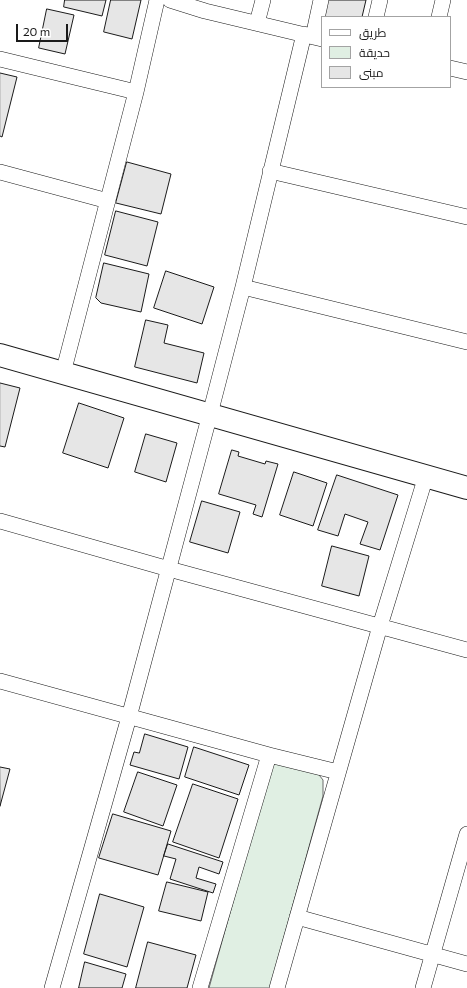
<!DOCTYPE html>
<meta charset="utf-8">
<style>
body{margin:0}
#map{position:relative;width:467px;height:988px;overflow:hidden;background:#fff;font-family:Commissioner,Cairo,sans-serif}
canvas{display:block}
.legend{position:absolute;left:321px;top:16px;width:130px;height:72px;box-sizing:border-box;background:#fff;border:1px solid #a3a3a3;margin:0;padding:5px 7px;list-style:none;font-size:12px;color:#1a1a1a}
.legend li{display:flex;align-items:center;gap:8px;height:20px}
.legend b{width:20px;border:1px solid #a3a3a3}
.scale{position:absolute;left:16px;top:24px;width:52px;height:18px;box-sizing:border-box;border:2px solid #1a1a1a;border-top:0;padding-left:5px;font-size:12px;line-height:14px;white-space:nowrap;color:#1a1a1a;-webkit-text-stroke:3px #fff;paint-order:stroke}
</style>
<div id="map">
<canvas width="467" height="988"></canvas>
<ul class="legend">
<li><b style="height:5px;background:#fff"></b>طريق</li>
<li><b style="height:11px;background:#e0efe3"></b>حديقة</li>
<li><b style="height:11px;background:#e6e6e6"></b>مبنى</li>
</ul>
<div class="scale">20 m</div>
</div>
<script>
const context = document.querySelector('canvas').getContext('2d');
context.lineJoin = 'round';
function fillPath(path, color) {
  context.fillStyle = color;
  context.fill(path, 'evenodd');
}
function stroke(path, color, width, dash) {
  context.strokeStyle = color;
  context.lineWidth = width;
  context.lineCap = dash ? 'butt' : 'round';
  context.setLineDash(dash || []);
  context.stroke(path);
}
const green = new Path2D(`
 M 278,761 L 316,771 L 323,780 L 323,796 L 270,988 L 209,988 L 271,766 Z`);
fillPath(green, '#e0efe3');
stroke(green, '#6a6a6a', 1);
const building = new Path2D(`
 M 65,0 L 106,0 L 102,16 L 64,7 Z
 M 111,0 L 141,0 L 132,39 L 104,32 Z
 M 325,0 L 366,0 L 362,17 L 322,17 Z
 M 47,9 L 74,15 L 65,54 L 39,48 Z
 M 0,73 L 17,77 L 2,137 L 0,136 Z
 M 127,162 L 171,174 L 161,214 L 116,203 Z
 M 116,211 L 158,222 L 147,266 L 105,255 Z
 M 104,263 L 149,274 L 141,312 L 101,303 L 96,298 Z
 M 166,271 L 214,287 L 202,324 L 154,308 Z
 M 146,320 L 168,325 L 164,343 L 204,353 L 197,383 L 135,367 Z
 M 0,383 L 20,388 L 5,447 L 0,446 Z
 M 79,403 L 124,418 L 108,468 L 63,453 Z
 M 146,434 L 177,443 L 166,482 L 135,472 Z
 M 232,450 L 239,452 L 238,456 L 265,464 L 266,461 L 278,464 L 262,517 L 253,514 L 256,505 L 219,494 Z
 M 294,472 L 327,483 L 313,526 L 280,515 Z
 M 337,475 L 398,495 L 380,550 L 360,544 L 368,522 L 345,514 L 338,536 L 318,530 Z
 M 202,501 L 240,512 L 228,553 L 190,542 Z
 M 332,546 L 369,556 L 359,596 L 322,586 Z
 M 145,734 L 188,747 L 179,779 L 130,765 L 134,752 L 139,753 Z
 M 194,747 L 249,765 L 239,795 L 185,777 Z
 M 0,767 L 10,769 L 0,806 Z
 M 138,772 L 177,785 L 163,826 L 124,812 Z
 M 193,784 L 238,799 L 219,858 L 173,842 Z
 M 113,814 L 171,831 L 158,875 L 99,858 Z
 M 168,844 L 223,862 L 219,874 L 199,867 L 196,878 L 216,884 L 213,893 L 170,879 L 176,859 L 164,856 Z
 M 167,882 L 208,892 L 201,921 L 159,911 Z
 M 100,894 L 144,907 L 127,967 L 84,954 Z
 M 148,942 L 196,955 L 187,988 L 136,988 Z
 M 85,962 L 126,974 L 122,988 L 79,988 Z`);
fillPath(building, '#e6e6e6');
stroke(building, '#1a1a1a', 1);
const street = new Path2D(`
 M 170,0 L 205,11 L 322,39
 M 376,17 L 380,0
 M 439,17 L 443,0
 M 257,23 L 263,0
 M 313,37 L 321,0
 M 0,59 L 136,92
 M 450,68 L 467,72
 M 270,171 L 467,217
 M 0,172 L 108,201
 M 243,287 L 467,342
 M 63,373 L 136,92 L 157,0
 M 0,521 L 169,569 L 467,650
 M 0,681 L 269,755 L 338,772
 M 297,917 L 467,964
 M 52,988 L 129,717 L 210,414 L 243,287 L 304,34
 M 200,988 L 269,755
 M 277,988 L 380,626 L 426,476
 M 423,988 L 467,834`);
const secondary = new Path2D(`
 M 0,355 L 467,488`);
stroke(street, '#1a1a1a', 16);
stroke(secondary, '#1a1a1a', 24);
stroke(street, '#fff', 15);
stroke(secondary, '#fff', 22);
</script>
